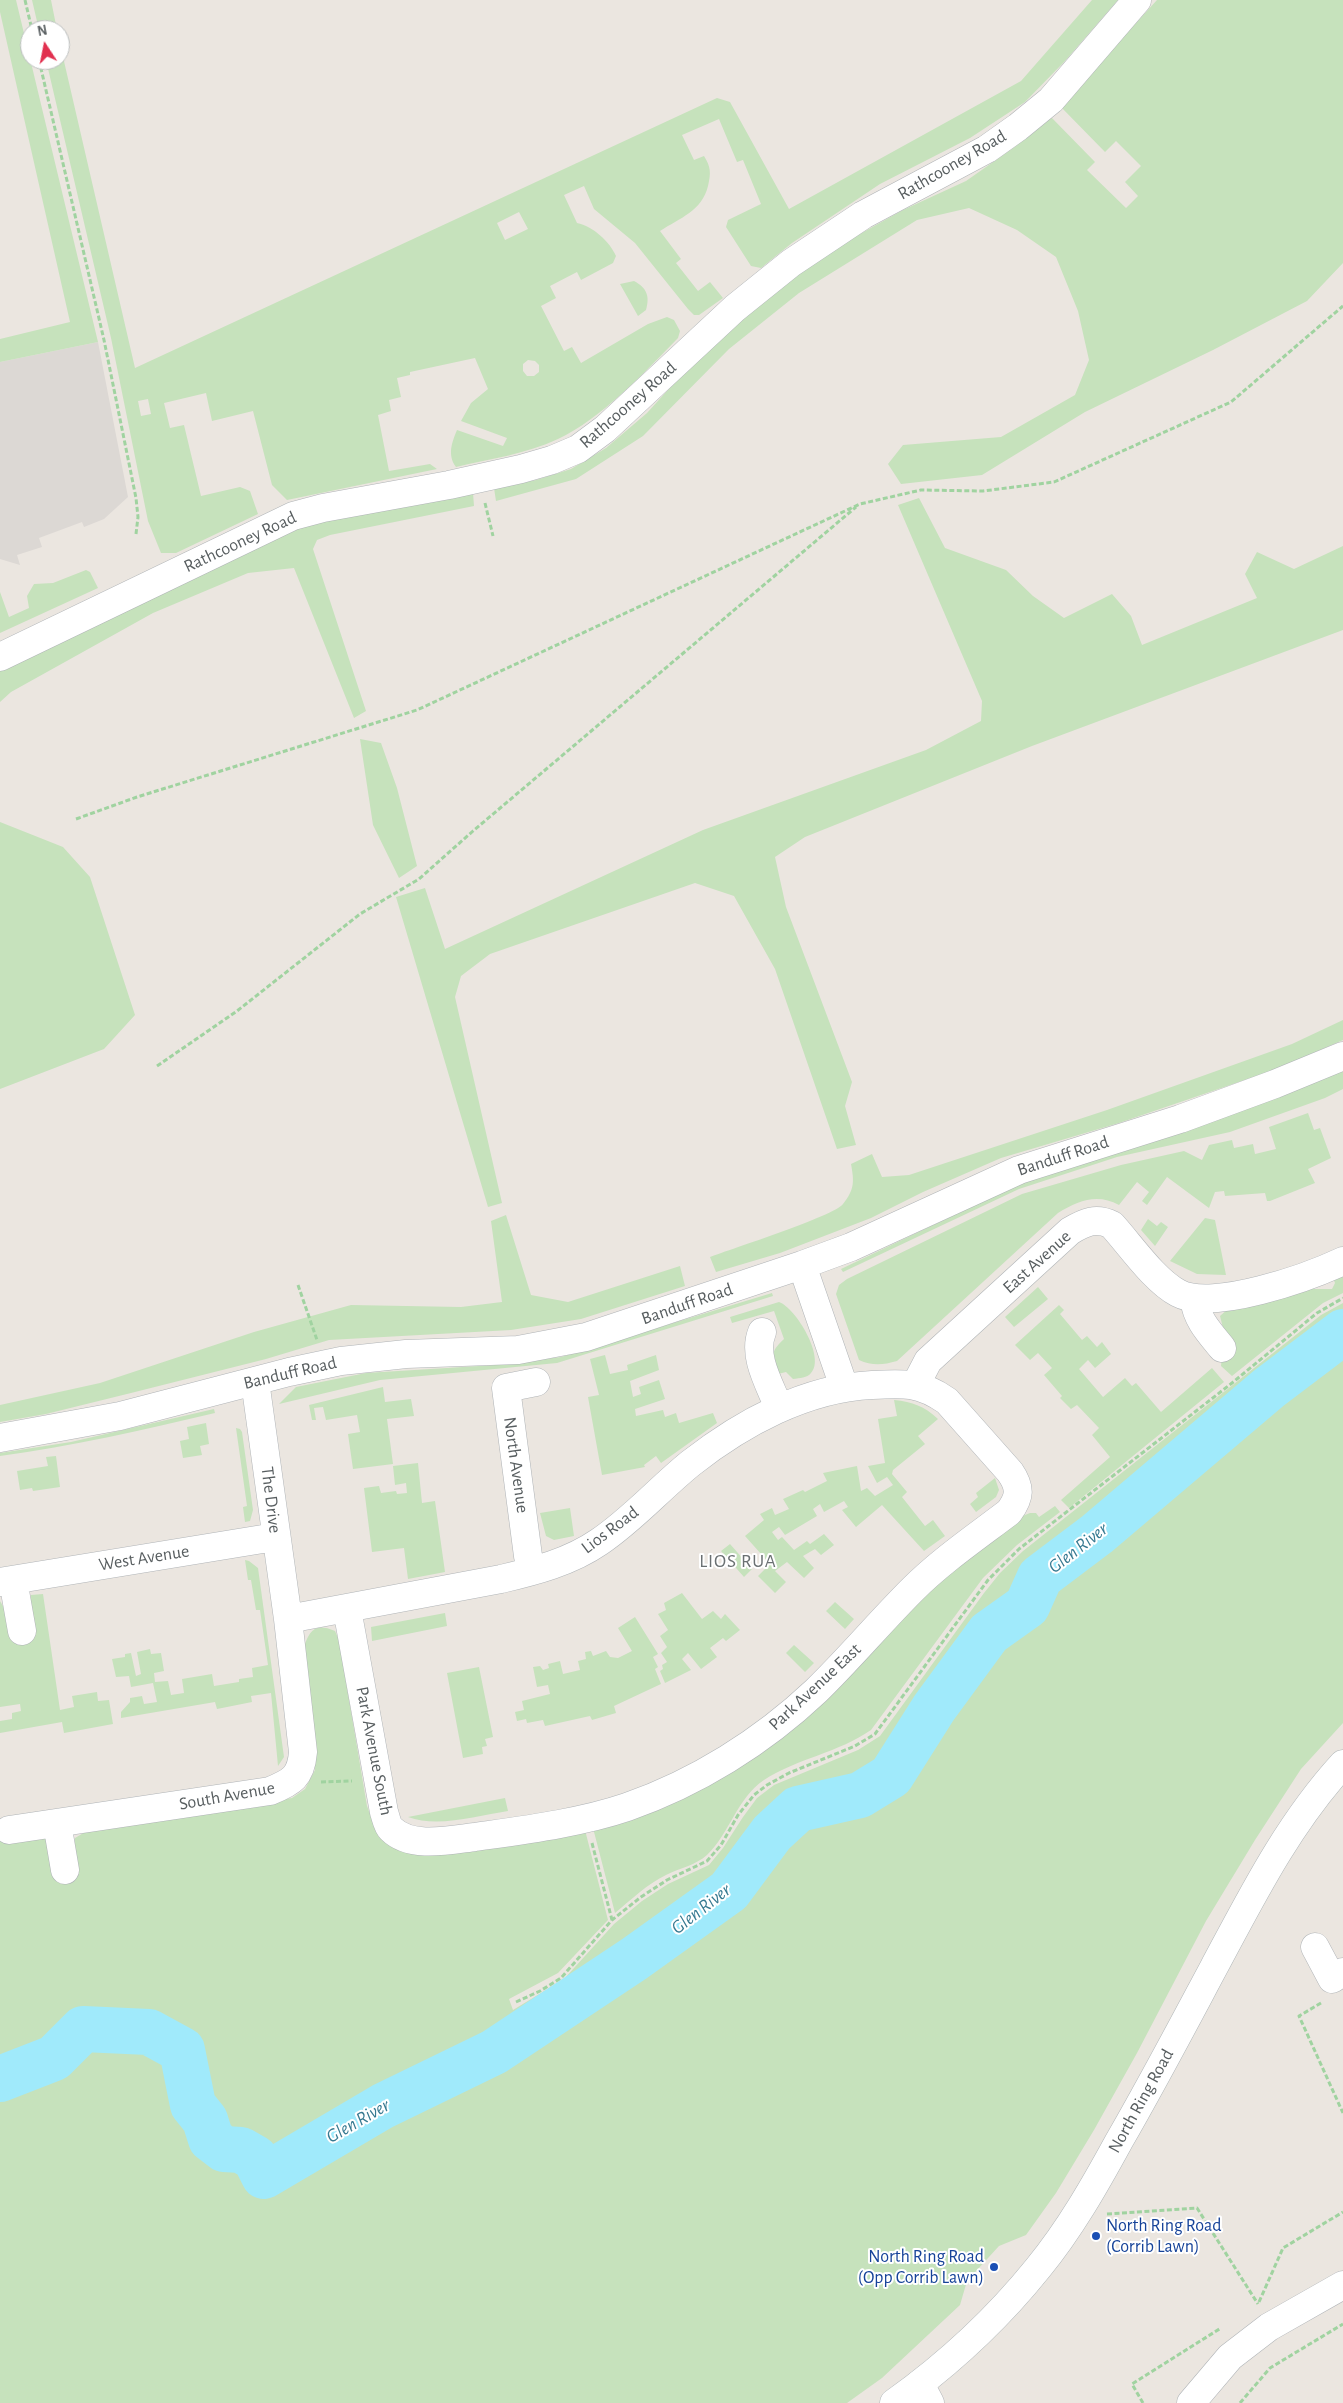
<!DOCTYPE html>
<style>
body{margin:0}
#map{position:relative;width:1343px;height:2403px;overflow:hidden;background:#ebe6e0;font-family:"Alegreya Sans",sans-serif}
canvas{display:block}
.north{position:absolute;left:20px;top:20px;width:50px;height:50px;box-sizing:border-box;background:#fff;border:1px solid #bcbfbf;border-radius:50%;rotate:349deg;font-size:14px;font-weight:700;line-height:20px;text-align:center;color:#585e60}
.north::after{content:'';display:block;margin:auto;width:18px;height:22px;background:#e1304f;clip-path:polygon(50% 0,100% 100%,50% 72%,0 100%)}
</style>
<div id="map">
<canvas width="1343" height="2403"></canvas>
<div class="north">N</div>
</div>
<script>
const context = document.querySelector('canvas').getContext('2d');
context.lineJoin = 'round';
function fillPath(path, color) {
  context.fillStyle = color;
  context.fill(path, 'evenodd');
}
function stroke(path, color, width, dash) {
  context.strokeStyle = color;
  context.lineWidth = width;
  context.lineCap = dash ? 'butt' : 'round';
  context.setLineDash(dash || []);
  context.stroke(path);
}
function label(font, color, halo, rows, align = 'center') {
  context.font = font + ' "Alegreya Sans",sans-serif';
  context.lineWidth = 4;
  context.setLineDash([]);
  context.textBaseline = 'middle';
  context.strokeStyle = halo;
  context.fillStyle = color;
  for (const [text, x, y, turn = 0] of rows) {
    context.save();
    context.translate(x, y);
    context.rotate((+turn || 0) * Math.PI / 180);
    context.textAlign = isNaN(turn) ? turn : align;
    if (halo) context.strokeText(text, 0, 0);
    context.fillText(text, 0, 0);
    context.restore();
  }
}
fillPath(new Path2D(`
 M 98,342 L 128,497 L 104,519 L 84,527 L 82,522 L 39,538 L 42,547 L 17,555 L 20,565 L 0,559 L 0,362 Z`), '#dcd8d4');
fillPath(new Path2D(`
 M 0,0 L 16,0 L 98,342 L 0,362 L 0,339 L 70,322 L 0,12 Z
 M 32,0 L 51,0 L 57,30 L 39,30 Z
 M 1092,0 L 1118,0 L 1065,61 L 1025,102 L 970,138 L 880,184 L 792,243 L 761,268 L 751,266 L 726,227 L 728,220 L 761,204 L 743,160 L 737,162 L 719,119 L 682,135 L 694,160 L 704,156 C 711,167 711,173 708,186 C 702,211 680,218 660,231 L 681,259 L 676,263 L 698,291 L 710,282 L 723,298 L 699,315 L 694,315 L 688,309 L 635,243 L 594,209 L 584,186 L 564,195 L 577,223 C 593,226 610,242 616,256 L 613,263 L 581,280 L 577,272 L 550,286 L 556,298 L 541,306 L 564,351 L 572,347 L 581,363 L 648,324 L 667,317 L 674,320 L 680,331 L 678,338 C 645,372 601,419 558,439 C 526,454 490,459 456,467 C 447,455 452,442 457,430 L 503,446 L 507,438 L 461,421 L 471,403 L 488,389 L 475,358 L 410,372 L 410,375 L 397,378 L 401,397 L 389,400 L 391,411 L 378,415 L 389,471 L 430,464 L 437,469 L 287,500 L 272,485 L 253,411 L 212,421 L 206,393 L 164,403 L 170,428 L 184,425 L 201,496 L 240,487 L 250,491 L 258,514 L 176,553 L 161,553 L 148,521 L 111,338 L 46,60 L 60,60 L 60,44 L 135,368 L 717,98 L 730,102 L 789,209 L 1021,81 ZM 519,212 L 528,229 L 505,240 L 497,223 ZM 528,360 L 535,361 L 539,365 L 539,372 L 534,376 L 527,376 L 523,371 L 523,364 ZM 148,399 L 151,414 L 141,416 L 138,401 Z
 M 1157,0 L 1343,0 L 1343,263 L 1307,301 L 1213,350 L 1085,412 L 982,475 L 901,484 L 888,464 L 903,445 L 1001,437 L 1075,395 L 1089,360 L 1078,311 L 1056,257 L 1017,230 L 969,208 L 917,220 L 799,293 L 729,349 L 643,436 L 576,479 L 496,501 L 494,488 L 536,480 L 571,469 L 606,448 L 647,413 L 716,337 L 815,259 L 903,210 L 966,181 L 1016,146 L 1050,116 L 1095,162 L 1087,170 L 1126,208 L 1138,196 L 1125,182 L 1141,166 L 1116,141 L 1105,152 L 1060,106 Z
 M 634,281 C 647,288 650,296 646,310 L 638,316 L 620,284 Z
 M 473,493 L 474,506 L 330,535 L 317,540 L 313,549 L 366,711 L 354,718 L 294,568 L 248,573 L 153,613 L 11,692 L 0,702 L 0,668 L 258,544 L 309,524 Z
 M 919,498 L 945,548 L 1006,570 L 1033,596 L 1064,618 L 1112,594 L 1131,616 L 1142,645 L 1257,598 L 1245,574 L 1257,552 L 1294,569 L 1343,546 L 1343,630 L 1032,746 L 805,837 L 775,857 L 786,907 L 852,1082 L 845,1106 L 856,1145 L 837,1149 L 775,969 L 734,896 L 695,883 L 490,954 L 461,976 L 455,997 L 502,1203 L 488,1207 L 396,897 L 425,888 L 445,949 L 703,830 L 926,750 L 981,721 L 982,701 L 898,505 Z
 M 86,570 L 90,572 L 98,588 L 0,633 L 0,592 L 9,617 L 29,608 L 27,596 L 34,584 L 53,583 Z
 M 360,739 L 381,743 L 397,788 L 417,866 L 399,878 L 373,825 Z
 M 0,822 L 63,847 L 90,877 L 135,1015 L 104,1049 L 0,1089 Z
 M 1343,1020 L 1343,1040 L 1277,1069 L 1119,1123 L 1001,1158 L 923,1192 L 871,1218 L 780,1253 L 716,1272 L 710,1257 C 731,1249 834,1216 843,1204 C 855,1189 854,1181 851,1164 L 872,1154 L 882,1177 L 909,1175 L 1107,1110 L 1292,1044 Z
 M 1343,1069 L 1343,1089 L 1325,1098 L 1230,1132 L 1117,1157 L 1019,1189 L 843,1272 L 841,1269 L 1017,1185 Z
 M 1308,1113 L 1314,1130 L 1320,1128 L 1331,1158 L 1308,1169 L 1315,1183 L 1270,1201 L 1267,1201 L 1265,1193 L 1225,1196 L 1224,1191 L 1215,1192 L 1209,1208 L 1167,1177 L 1147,1205 L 1142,1201 L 1149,1192 L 1137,1182 L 1119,1205 C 1097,1193 1078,1201 1058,1213 L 897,1361 C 883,1365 872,1366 859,1360 L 836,1294 L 839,1285 L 847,1279 L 1022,1194 L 1121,1165 L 1184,1151 L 1202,1160 L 1209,1145 L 1232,1140 L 1234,1148 L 1253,1144 L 1255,1154 L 1276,1149 L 1269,1127 Z
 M 506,1215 L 531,1295 L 568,1302 L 680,1266 L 685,1286 L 581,1319 L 511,1330 L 329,1340 L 266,1359 L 131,1393 L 46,1414 L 0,1422 L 0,1405 L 100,1383 L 254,1332 L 351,1305 L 461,1307 L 502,1302 L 491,1221 Z
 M 1205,1218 L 1215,1220 L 1226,1275 L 1197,1274 L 1170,1261 Z
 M 1148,1219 L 1157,1226 L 1161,1222 L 1168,1227 L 1155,1246 L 1141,1230 Z
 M 1343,1274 L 1343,1293 L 1323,1303 L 1232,1376 L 1221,1366 L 1224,1332 L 1220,1316 L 1229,1308 L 1302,1289 L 1332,1289 L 1335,1283 L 1333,1278 Z
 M 1038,1287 L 1048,1299 L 1014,1327 L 1005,1317 Z
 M 772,1293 L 773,1296 L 557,1363 L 380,1380 L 279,1404 L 296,1387 L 366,1373 L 495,1365 L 561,1357 Z
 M 779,1302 C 796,1308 826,1358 811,1373 C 807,1378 800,1378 793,1379 L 786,1372 L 778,1374 C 772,1356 769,1353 784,1339 L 774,1311 L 732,1323 L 730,1317 Z
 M 1343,1303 L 1343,1723 L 1301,1769 L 1255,1840 L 1206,1921 L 1137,2053 L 1094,2130 L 1056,2193 L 1026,2235 L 999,2246 L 967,2281 L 960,2305 L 882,2378 L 847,2403 L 0,2403 L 0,1827 L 3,1843 L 39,1837 L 73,1849 L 75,1838 L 85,1832 L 292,1798 L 305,1789 L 315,1770 L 303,1650 C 309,1631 314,1622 335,1631 L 339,1640 L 367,1806 L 379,1837 L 405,1850 L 585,1830 L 608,1920 L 558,1973 L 509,1999 L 513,2010 L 564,1979 L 614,1924 L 642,1901 L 668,1884 L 709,1865 L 723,1848 L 743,1817 L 757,1798 L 774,1785 L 858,1750 L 880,1736 L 984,1593 L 1000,1573 L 1023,1551 L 1321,1315 Z
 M 1059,1305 L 1064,1310 L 1060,1314 L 1082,1340 L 1087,1336 L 1097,1347 L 1102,1342 L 1111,1354 L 1095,1368 L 1088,1360 L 1079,1369 L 1103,1397 L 1125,1378 L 1132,1386 L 1136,1383 L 1161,1412 L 1212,1368 L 1224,1382 L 1069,1508 L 1061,1500 L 1110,1457 L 1092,1435 L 1099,1428 L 1077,1405 L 1071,1409 L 1060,1398 L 1062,1396 L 1044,1375 L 1052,1368 L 1038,1353 L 1030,1360 L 1015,1345 Z
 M 605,1355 L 610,1374 L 628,1370 L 627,1365 L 656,1355 L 659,1370 L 630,1381 L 633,1397 L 641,1394 L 639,1387 L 659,1380 L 665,1399 L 635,1409 L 636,1416 L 663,1410 L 665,1417 L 676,1413 L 679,1423 L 713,1413 L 717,1423 L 661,1463 L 656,1456 L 644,1465 L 645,1467 L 602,1475 L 588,1397 L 599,1395 L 590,1359 Z
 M 383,1387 L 385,1402 L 411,1399 L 414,1416 L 387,1419 L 393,1464 L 353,1469 L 348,1434 L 360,1432 L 357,1415 L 326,1420 L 323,1407 L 314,1408 L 316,1420 L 312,1420 L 309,1405 Z
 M 894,1400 C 913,1402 924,1406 938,1419 L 918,1436 L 925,1444 L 893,1470 L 892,1474 L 907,1492 L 902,1497 L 925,1526 L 933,1520 L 945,1536 L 924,1551 L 882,1505 L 856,1527 L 842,1510 L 848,1507 L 844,1501 L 824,1512 L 820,1504 L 813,1509 L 817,1516 L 785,1535 L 779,1527 L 772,1532 L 778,1540 L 782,1537 L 794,1550 L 807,1541 L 810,1544 L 824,1534 L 834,1545 L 821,1555 L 815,1549 L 803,1556 L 814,1568 L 804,1578 L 787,1562 L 775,1571 L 786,1582 L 775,1593 L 758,1576 L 770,1564 L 745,1536 L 764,1520 L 760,1514 L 772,1508 L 775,1515 L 789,1509 L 783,1499 L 803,1490 L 805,1492 L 827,1481 L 823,1473 L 857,1466 L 861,1491 L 867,1488 L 875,1496 L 893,1485 L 887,1477 L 877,1483 L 868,1466 L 885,1463 L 878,1419 L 897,1416 Z
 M 214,1409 L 215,1413 C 143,1430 73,1446 0,1456 L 0,1453 L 71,1442 Z
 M 206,1423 L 209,1444 L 200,1446 L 202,1455 L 183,1458 L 180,1441 L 189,1439 L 187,1427 Z
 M 236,1428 L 240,1429 L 242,1432 L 253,1510 L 250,1521 L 245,1522 L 243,1507 L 247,1506 Z
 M 56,1456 L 60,1487 L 33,1491 L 32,1488 L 20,1490 L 17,1471 L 48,1466 L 46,1457 Z
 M 418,1463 L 422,1503 L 435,1501 L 445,1572 L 408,1579 L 404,1548 L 372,1552 L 364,1488 L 379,1486 L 381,1493 L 396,1491 L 397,1494 L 407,1493 L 406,1483 L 395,1485 L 393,1466 Z
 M 995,1478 L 999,1490 L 996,1497 L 976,1512 L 970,1504 L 978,1497 L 976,1493 Z
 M 1055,1506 L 1060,1512 L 1017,1545 L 983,1578 L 871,1730 C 838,1753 798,1758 764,1780 C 737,1798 730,1833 707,1855 C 696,1865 680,1868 666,1875 C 647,1884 631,1900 615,1913 L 593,1828 L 689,1793 L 923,1594 L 1020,1517 L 1030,1513 L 1036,1513 L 1039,1517 Z
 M 570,1508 L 574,1536 L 554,1540 L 546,1536 L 540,1513 Z
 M 730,1544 L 752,1569 L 744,1577 L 721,1551 Z
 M 245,1560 L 249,1561 L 258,1568 L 284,1757 L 278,1766 L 271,1693 L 251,1696 L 252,1702 L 217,1709 L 215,1702 L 121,1718 L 121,1712 L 130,1702 L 130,1698 L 142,1696 L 144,1704 L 157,1702 L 153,1683 L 131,1687 L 129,1676 L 116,1677 L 112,1659 L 125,1657 L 125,1654 L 131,1653 L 136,1676 L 141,1674 L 137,1652 L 150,1649 L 151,1654 L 161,1653 L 164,1671 L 154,1673 L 155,1682 L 168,1681 L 171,1695 L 184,1693 L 182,1679 L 212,1674 L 214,1686 L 239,1682 L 239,1679 L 253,1677 L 252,1668 L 268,1665 L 260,1610 L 256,1610 L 251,1580 L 248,1580 Z
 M 682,1593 L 702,1619 L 713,1611 L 721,1619 L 725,1614 L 740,1630 L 726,1641 L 723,1638 L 710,1648 L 717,1657 L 701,1669 L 688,1653 L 682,1659 L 691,1670 L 665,1683 L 660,1671 L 663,1669 L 662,1665 L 667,1662 L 661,1653 L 667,1647 L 660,1636 L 668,1630 L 658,1614 L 666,1610 L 664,1603 Z
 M 43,1594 L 60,1710 L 74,1707 L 72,1696 L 97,1692 L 98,1701 L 109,1700 L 113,1724 L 64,1733 L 62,1722 L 0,1733 L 0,1721 L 12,1719 L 12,1713 L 21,1711 L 20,1704 L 0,1707 L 0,1601 L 7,1613 L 29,1604 L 31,1595 Z
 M 835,1602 L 854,1619 L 845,1629 L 826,1611 Z
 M 445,1613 L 447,1626 L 372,1641 L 371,1627 Z
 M 635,1617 L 658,1654 L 653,1657 L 658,1667 L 655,1669 L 661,1684 L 614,1706 L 616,1713 L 592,1720 L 590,1716 L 545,1726 L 543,1720 L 527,1723 L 526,1719 L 517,1721 L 515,1712 L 524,1710 L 522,1701 L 550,1694 L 548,1685 L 537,1687 L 533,1667 L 540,1666 L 543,1670 L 549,1668 L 548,1664 L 560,1661 L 563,1674 L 580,1670 L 578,1661 L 586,1659 L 585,1652 L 591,1651 L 593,1656 L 606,1651 L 610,1657 L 618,1658 L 632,1651 L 618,1628 Z
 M 794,1645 L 814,1663 L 805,1672 L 786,1653 Z
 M 479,1667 L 493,1737 L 485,1739 L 487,1746 L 482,1747 L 483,1754 L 463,1758 L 447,1673 Z
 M 505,1798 L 508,1811 C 477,1816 437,1828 408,1817 Z`), '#c6e2bc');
stroke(new Path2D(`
 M 0,2079 L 54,2058 L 83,2029 L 149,2032 L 182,2050 L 193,2105 L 205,2120 L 211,2139 L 224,2149 L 241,2150 L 255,2158 L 264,2176 L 383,2106 L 494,2052 L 634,1959 L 729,1891 L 772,1833 L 798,1809 L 860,1795 L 891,1776 L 934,1708 L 989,1633 L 1027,1606 L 1040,1577 L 1097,1534 L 1269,1388 L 1343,1332`), '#a0eafb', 46);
const minor = new Path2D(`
 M 0,657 L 293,516 L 323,508 L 449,485 L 521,469 L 552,460 L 578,449 L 605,429 L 735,308 L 791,263 L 863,215 L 987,149 L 1018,127 L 1051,100 L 1137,0
 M 802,1265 L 844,1387
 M 1194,1299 C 1197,1320 1209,1332 1222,1348
 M 762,1332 C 752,1356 770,1385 779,1408
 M 916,1384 L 928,1361 L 1070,1231 C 1085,1222 1096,1217 1112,1225 C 1131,1246 1154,1280 1178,1293 C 1212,1312 1309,1277 1343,1261
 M 0,1438 L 120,1416 L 289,1372 L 341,1361 L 406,1354 L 518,1350 L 586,1337 L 802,1265 L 851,1247 L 1019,1170 L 1180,1119 L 1275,1084 L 1343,1056
 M 532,1571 L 528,1556 L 506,1388 L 536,1382
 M 13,1580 L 22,1631
 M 0,1582 L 275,1537
 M 288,1619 L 501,1579 C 535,1571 570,1562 599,1542 C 632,1520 660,1488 691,1463 C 742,1423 806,1388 872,1385 C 904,1383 920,1382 947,1401 L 1010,1472 C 1021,1488 1020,1497 1009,1512 C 976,1537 941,1561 912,1590 C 879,1623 849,1659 816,1691 C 762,1742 696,1783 627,1807 C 580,1823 524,1830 475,1837 C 450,1840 411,1849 391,1829 C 387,1825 386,1818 384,1812 L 347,1609
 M 57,1823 L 65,1870
 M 9,1830 L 270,1791 C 292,1782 301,1777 303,1752 L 288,1619 L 255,1381
 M 1315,1947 L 1332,1979 L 1343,1972
 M 920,2384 L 930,2403
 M 1191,2403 L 1230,2357 L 1269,2327 L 1343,2285`);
const secondary = new Path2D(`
 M 894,2403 C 947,2365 997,2319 1038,2268 C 1070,2229 1095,2185 1119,2141 C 1152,2084 1183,2025 1214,1967 C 1252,1896 1288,1824 1343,1764`);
stroke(minor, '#b0b4b7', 29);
stroke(secondary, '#afb5b7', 29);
stroke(new Path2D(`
 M 25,0 L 32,30
 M 39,60 L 104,340 L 136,498 L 138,517 L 136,534
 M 485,503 L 493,536
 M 76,819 L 137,797 L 417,710 L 860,504 L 921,490 L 983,491 L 1054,482 L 1231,402 L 1343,306
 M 157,1066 L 237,1011 L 360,914 L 419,879 L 473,831 L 856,507
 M 298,1285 L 317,1340
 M 321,1782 L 352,1781
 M 592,1843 L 612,1920
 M 516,2002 L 540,1991 L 561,1978 L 612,1920 L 641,1897 L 667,1880 L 707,1861 L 721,1845 L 738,1815 L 754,1795 L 767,1785 L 789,1773 L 855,1746 L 875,1734 L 988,1580 L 1019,1549 L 1232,1383 L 1317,1313 L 1343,1298
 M 1321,2003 L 1299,2016 L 1343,2113
 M 1107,2214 L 1197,2208 L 1258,2304
 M 1259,2302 L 1283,2248 L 1343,2212
 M 1143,2403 L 1132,2384 L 1221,2328
 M 1240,2403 L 1270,2368 L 1343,2324`), '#a0d3a0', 3, [5, 2.5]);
stroke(minor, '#fff', 28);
stroke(secondary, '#fff', 28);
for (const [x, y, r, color] of [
 [1096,2236,5,"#1a4fb4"],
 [994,2267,5,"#1a4fb4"]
]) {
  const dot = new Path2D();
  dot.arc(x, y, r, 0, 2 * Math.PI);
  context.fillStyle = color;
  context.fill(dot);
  stroke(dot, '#fff', 2);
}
label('18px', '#585e60', '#fff', [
 ["Rathcooney Road",952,165,-30],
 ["Rathcooney Road",628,405,-41],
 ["Rathcooney Road",240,542,-25],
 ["Banduff Road",1063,1156,-18],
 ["East Avenue",1037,1262,-42],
 ["Banduff Road",687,1304,-19],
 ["Banduff Road",290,1373,-13],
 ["North Avenue",516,1465,82],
 ["The Drive",271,1500,83],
 ["Lios Road",610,1530,-37],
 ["West Avenue",144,1558,-9],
 ["Park Avenue East",815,1687,-43],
 ["Park Avenue South",374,1751,79],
 ["South Avenue",227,1796,-10],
 ["North Ring Road",1141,2101,-61]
]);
label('18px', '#164399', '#fff', [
 ["North Ring Road",1106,2226],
 ["(Corrib Lawn)",1106,2247],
 ["North Ring Road",984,2257,"right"],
 ["(Opp Corrib Lawn)",984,2278,"right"]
], 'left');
label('italic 19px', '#377a91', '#fff', [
 ["Glen River",1078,1548,-38],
 ["Glen River",701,1909,-38],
 ["Glen River",358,2121,-30]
]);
context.letterSpacing = '1px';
label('19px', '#6a7072', '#fff', [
 ["LIOS RUA",738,1561]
]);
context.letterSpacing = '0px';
</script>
